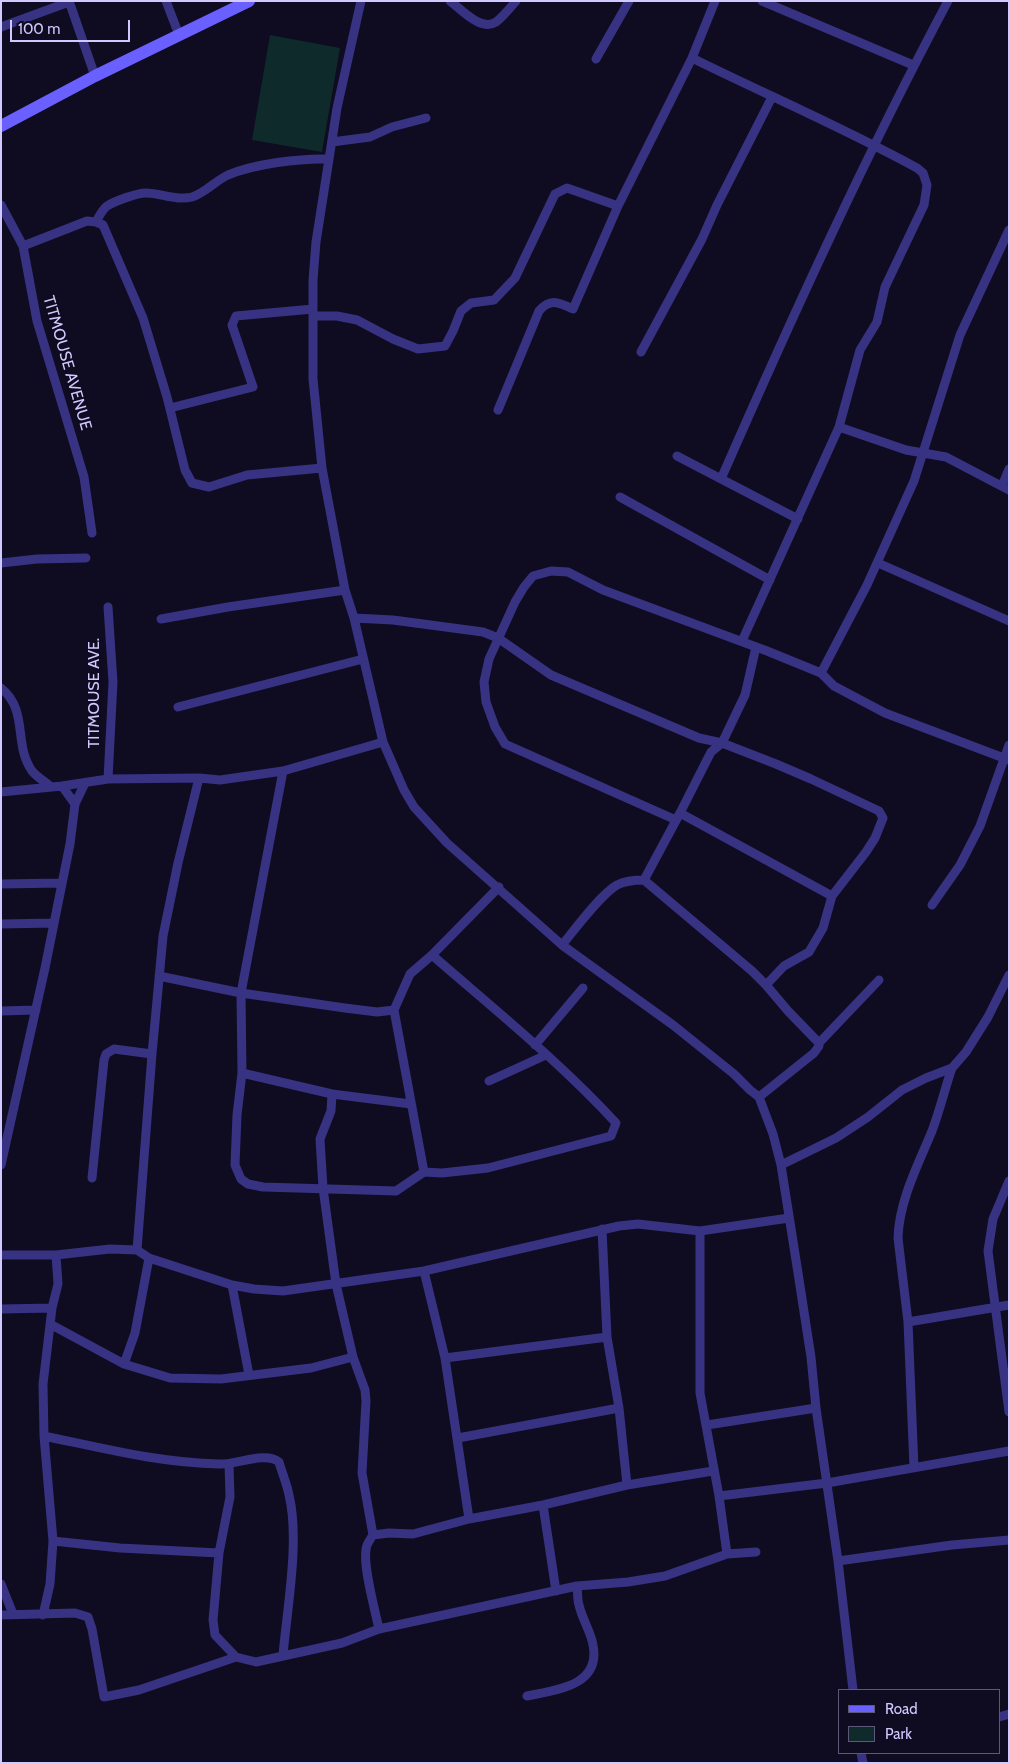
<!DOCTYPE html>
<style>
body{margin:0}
#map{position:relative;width:1010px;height:1764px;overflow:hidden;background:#0f0b20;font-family:Cabin,sans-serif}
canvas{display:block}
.frame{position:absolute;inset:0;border:2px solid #d1c9ff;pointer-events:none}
.legend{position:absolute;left:838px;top:1689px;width:162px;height:65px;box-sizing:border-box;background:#0f0b20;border:1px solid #5d5779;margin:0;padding:6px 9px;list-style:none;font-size:15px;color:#d1c9ff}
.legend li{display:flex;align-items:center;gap:10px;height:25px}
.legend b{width:25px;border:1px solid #5d5779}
.scale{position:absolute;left:10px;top:20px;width:120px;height:22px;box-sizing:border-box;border:2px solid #d1c9ff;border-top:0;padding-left:6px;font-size:15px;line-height:18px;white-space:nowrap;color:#d1c9ff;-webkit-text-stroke:4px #0f0b20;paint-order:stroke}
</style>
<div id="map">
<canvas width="1010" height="1764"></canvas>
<div class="frame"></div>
<ul class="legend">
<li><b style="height:6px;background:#6960ff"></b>Road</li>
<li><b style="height:14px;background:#0e2a2a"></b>Park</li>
</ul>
<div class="scale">100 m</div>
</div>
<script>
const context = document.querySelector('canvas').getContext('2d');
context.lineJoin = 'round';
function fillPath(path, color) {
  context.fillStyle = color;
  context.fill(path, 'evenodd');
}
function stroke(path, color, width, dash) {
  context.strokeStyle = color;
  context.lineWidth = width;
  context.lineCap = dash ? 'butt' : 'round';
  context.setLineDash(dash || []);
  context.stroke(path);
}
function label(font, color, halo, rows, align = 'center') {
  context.font = font + ' Cabin,sans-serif';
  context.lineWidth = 4;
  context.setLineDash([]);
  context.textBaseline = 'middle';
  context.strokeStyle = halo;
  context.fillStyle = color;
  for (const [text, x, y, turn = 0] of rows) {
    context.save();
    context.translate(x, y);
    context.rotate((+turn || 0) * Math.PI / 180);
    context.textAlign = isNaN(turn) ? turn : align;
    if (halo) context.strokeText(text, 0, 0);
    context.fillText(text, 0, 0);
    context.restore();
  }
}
fillPath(new Path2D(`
 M 270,35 L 340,48 L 322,152 L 252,140 Z`), '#0e2a2a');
stroke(new Path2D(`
 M 69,1 L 95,76
 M 166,1 L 179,35
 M 361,1 L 337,108 L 316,242 L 313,280 L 313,379 L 322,468 L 345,590 L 354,618 L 383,742 L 404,790 L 414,807 L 447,843 L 562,945 L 673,1025 L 734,1074 L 750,1090 L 759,1097 L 773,1134 L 781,1165 L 798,1273 L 811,1357 L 816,1408 L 838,1561 L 853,1690
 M 450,1 C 461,9 481,32 496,22 C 503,17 510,8 516,1
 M 762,1 L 913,65
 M 1,27 L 69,2
 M 692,58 C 767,95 844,128 917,168 L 923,173 L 927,185 L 924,205 L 885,287 L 877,322 L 860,350 L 839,427 L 742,641
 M 596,59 L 629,1
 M 332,142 L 370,137 L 392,127 L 426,118
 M 1,205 L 23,246 L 37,321 L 84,477 L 92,533
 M 96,222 C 99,216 102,210 107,206 C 115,201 137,193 146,193 C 161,193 177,201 192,197 C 205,193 215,181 228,175 C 254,164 300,158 329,159
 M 23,246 L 87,221 L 96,222 L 103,225 L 143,318 L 167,397 L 185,470 L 192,483 L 209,487 L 247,475 L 322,468
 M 313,316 L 337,316 L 357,320 L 393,339 L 418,349 L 445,346 L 453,331 L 461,311 L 471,303 L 494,300 L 515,278 L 555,194 L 567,188 L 618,206
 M 641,352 L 702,239 L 717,205 L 772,97
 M 170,408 L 253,387 L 232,325 L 236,316 L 313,309
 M 498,410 L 539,311 C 550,298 558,302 573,309 L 618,206 L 692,58 L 715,1
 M 839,427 L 906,450 L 946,457 L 1009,490
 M 677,456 L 798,519
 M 721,479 C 792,317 865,157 948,1
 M 1002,486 L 1009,469
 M 620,497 L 770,580
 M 1,563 L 37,559 L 86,558
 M 878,563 L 1009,621
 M 354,618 L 393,620 L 483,632 L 498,638 L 551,675 L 699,738 L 722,743 L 776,764 L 811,779 L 879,811 L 883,818 L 875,838 L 866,852 L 832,896 L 823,928 L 809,952 L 784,966 L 766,985 L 752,971 L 644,880 C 635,880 625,881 617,885 C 601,894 575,929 562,945
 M 161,619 L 228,607 L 345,590
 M 821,673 L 867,585 L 914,481 L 960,335 L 1009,230
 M 1,688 C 29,711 13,744 32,771 C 37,777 44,781 50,786
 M 178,707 L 363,659
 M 283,771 L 241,993 L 242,1073 L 237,1115 L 235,1165 L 241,1179 L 248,1184 L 263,1187 L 396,1191 L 424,1172 L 442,1173 L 488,1168 L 611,1136 L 616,1123 C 560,1062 494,1009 432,955
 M 108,779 L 113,682 L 108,607
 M 62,786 L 75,804
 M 1,792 L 62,786 L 108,779 L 199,778 L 220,780 L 283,771 L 383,742
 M 680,813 L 832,896
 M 676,820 L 505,744 L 495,727 L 486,702 L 484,682 L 489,659 L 515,602 L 524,587 L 533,576 L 551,571 L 568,572 L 603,590 L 767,651 L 821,673 L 834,686 L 885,713 L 1009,760
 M 644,880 L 680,813 L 711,752 L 722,743 L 745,695 L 756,647
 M 1,884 L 62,883
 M 932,905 L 960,865 L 980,826 L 1009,745
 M 1,924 L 54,923
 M 159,976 L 241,993 L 345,1008 L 377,1012 L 394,1010 L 410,974 L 432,955 L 499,887
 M 766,985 L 788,1011 L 819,1043
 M 394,1010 L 424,1172
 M 1,1011 L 36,1010
 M 535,1045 L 583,988
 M 242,1073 L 332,1094 L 411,1104
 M 489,1081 L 546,1055
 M 332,1094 L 331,1111 L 320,1139 L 323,1188 L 336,1284 L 353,1357 L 365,1390 L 366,1401 L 362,1473 L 373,1535 C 370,1540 366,1544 366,1550 C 363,1567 375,1610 379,1629
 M 759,1097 L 814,1053 L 819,1046 L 819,1043 L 879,980
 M 1,1165 L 45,968 L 70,844 L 75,804 L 85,783
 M 781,1165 L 836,1138 L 868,1117 L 902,1090 L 926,1078 L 952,1068 L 966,1052 L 988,1017 L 1009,975
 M 92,1178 L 104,1060 L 106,1054 L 114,1049 L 152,1054
 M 1009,1181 L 993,1219 L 988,1251 L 1009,1412
 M 602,1229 L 607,1337 L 619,1408 L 627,1485
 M 700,1231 L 700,1393 L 719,1496 L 727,1554
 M 137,1250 L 152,1054 L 163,936 L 178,863 L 199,778
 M 1,1255 L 56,1255 L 58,1284 L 52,1308 L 43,1384 L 44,1436 L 53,1541 L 50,1584 L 43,1615
 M 56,1255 L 110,1249 L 137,1250 L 149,1258 L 232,1285 L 254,1289 L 283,1291 L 424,1271 L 619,1226 L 638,1224 L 700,1231 L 789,1218
 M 424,1271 L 445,1358 L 469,1519
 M 232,1285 L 249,1375
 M 1,1309 L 52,1308
 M 908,1322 L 1009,1305
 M 50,1324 L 124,1364 L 170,1378 L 221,1379 L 311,1368 L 353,1357
 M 445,1358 L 607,1337
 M 124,1364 L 135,1333 L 149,1258
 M 707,1425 L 816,1408
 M 44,1436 C 102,1448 160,1463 219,1464 C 236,1465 265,1451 279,1462 C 282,1473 287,1484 289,1495 C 300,1540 287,1609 283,1655
 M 458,1438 L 619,1408
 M 229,1464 L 230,1497 L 219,1553 L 213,1620 L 215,1635 L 236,1657
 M 914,1468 L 908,1322 L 898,1238 C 899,1201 918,1165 932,1131 C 940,1110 945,1088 952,1068
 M 719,1496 L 827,1483 L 1009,1451
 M 543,1505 L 556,1591
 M 373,1535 L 389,1533 L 413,1534 L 469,1519 L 543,1505 L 627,1485 L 713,1471
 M 53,1541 L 120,1548 L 219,1553
 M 838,1561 L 952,1545 L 1009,1540
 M 1,1584 L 13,1614
 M 1,1615 L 75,1613 L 88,1617 L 92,1629 L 104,1697 L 139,1690 L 236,1657 L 256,1662 L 342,1643 L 379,1629 L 577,1586 L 628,1582 L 665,1576 L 727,1554 L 756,1552
 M 527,1696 C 556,1690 601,1686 593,1645 C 591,1632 582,1619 579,1605 C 577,1599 578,1592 577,1586
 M 999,1717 L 1009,1714
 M 861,1753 L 863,1763`), '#373282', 9);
stroke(new Path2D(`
 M 1,126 L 95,76 L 249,1`), '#6960ff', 12);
label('16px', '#d1c9ff', '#0f0b20', [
 ["TITMOUSE AVENUE",67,363,74],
 ["TITMOUSE AVE.",94,693,-90]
]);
</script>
